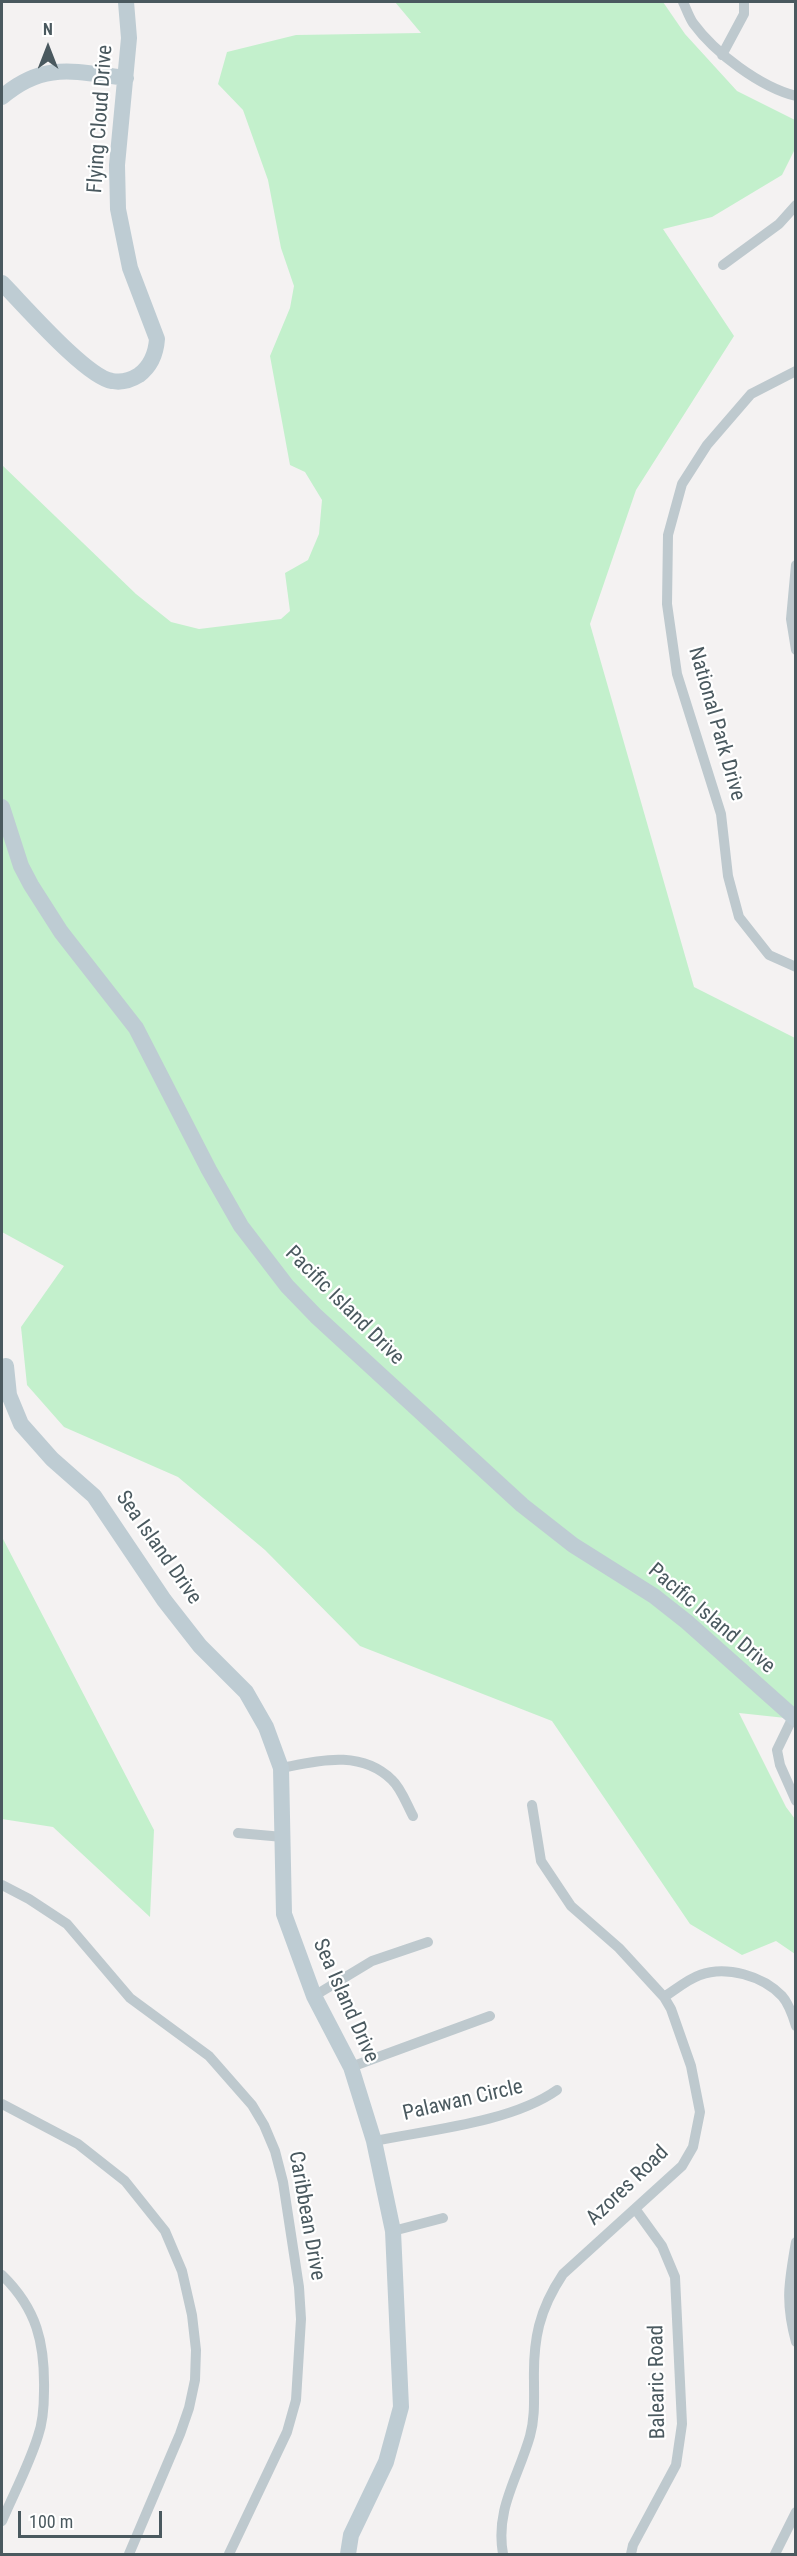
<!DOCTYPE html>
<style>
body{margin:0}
#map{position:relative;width:797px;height:2556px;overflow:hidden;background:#f4f2f2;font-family:"Roboto Condensed",sans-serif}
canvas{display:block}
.frame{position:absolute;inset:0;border:3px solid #4a595f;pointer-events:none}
.north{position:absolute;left:18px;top:18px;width:60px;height:60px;-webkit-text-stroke:4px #fff;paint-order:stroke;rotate:0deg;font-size:16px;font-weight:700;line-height:24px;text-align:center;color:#4a595f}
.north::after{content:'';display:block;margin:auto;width:21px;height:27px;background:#4a595f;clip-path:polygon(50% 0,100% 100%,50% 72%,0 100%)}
.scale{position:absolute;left:18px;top:2511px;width:144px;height:27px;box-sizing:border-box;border:3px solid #4a595f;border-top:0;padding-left:8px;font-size:18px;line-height:21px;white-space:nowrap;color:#4a595f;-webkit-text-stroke:4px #fff;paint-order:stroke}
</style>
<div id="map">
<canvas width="797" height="2556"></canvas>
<div class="frame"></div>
<div class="north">N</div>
<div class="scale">100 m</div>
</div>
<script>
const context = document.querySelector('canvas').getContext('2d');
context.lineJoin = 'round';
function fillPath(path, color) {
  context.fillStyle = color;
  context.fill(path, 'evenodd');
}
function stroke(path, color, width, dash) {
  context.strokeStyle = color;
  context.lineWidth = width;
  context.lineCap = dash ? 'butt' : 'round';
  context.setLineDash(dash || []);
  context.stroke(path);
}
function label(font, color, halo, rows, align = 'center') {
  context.font = font + ' "Roboto Condensed",sans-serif';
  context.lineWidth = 4.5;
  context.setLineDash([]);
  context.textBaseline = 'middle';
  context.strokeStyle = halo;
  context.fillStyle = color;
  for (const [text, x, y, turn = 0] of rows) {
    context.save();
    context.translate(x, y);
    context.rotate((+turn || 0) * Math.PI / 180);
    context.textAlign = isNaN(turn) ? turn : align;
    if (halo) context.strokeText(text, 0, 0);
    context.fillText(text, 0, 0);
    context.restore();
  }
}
fillPath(new Path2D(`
 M 395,2 L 663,2 L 685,34 L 737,91 L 795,120 L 795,149 L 782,175 L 712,217 L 663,229 L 734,336 L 636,490 L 590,624 L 694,987 L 795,1038 L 795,1719 L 739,1713 L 786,1807 L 795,1819 L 795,1954 L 776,1941 L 742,1955 L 690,1924 L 552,1721 L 360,1646 L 265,1550 L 178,1477 L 64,1427 L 27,1385 L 21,1327 L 64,1266 L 2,1232 L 2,465 L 136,594 L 171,622 L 199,629 L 281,619 L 290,611 L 285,573 L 308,560 L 319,534 L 322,500 L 305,472 L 290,465 L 270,356 L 290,308 L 294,286 L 281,248 L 268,180 L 243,110 L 218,84 L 227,52 L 296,35 L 421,33 Z
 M 2,1537 L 154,1830 L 150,1917 L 53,1827 L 2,1819 Z`), '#c3f0cc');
stroke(new Path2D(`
 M 683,2 C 686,8 689,17 693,23 C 715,53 760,87 796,96
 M 722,55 L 744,14 L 744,2
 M 723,265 L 779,224 L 796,205
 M 796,371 L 751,394 L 707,445 L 682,484 L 668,535 L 667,604 L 677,674 L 721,814 L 728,876 L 739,917 L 769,955 L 796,967
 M 796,565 L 791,619 L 796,650
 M 793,1717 L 777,1750 L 780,1765 L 796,1801
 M 281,1768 C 318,1761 360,1749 392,1780 C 401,1788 407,1805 413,1816
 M 238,1833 L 283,1837
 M 2,1885 L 29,1899 L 67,1924 L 130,1998 L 209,2056 L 252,2105 L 264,2125 L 275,2151 L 283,2182 L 299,2287 L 301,2319 L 296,2400 L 287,2432 L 229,2554
 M 314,1996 L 372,1961 L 428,1942
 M 664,1997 C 675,1990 688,1979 700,1975 C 726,1965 763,1976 782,1996 C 789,2004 793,2016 796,2026
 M 351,2067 L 490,2016
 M 2,2104 L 78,2144 L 125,2181 L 165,2231 L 182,2271 L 192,2315 L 196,2350 L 195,2380 L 189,2408 L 180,2434 L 129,2554
 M 374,2141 C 430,2130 512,2122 557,2090
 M 393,2231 L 443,2218
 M 796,2242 C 789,2282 785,2302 796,2342
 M 2,2275 C 37,2309 45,2343 44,2391 C 44,2405 43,2422 38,2436 C 29,2465 14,2493 2,2521
 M 503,2554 C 495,2509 518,2478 530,2436 C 535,2418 534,2400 534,2382 C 533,2339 539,2310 563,2274 L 682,2166 L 693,2147 L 700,2112 L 691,2066 L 671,2009 L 664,1997 L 619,1948 L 571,1906 L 541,1861 L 532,1805
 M 631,2554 L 633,2545 L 676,2465 L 682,2424 L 675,2277 L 662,2246 L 636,2210
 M 775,2554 L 796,2512`), '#bec9ce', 10);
stroke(new Path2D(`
 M 2,97 C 44,61 75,72 126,78
 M 2,283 C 23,304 86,377 112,381 C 122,383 131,380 139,375 C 151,366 156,353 157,339 L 130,268 L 118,209 L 117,165 L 129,38 L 126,2
 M 2,807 L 21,866 L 31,885 L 61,932 L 136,1028 L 209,1170 L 241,1226 L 287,1286 L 316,1316 L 522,1505 L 573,1545 L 654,1596 L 687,1622 L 796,1719
 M 6,1366 L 9,1395 L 21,1424 L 52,1459 L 94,1496 L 164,1600 L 200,1646 L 246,1692 L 266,1727 L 281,1768 L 284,1914 L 314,1996 L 351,2067 L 374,2141 L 393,2231 L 401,2407 L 386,2462 L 351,2535 L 348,2554`), '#beccd3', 16);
label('21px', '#4a595f', '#fff', [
 ["Flying Cloud Drive",101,119,-86],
 ["National Park Drive",716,724,74],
 ["Pacific Island Drive",344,1306,45],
 ["Sea Island Drive",158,1548,55],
 ["Pacific Island Drive",711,1619,40],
 ["Sea Island Drive",345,2001,66],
 ["Palawan Circle",463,2101,-13],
 ["Azores Road",628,2186,-44],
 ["Caribbean Drive",306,2216,80],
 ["Balearic Road",658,2382,-91]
]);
</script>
